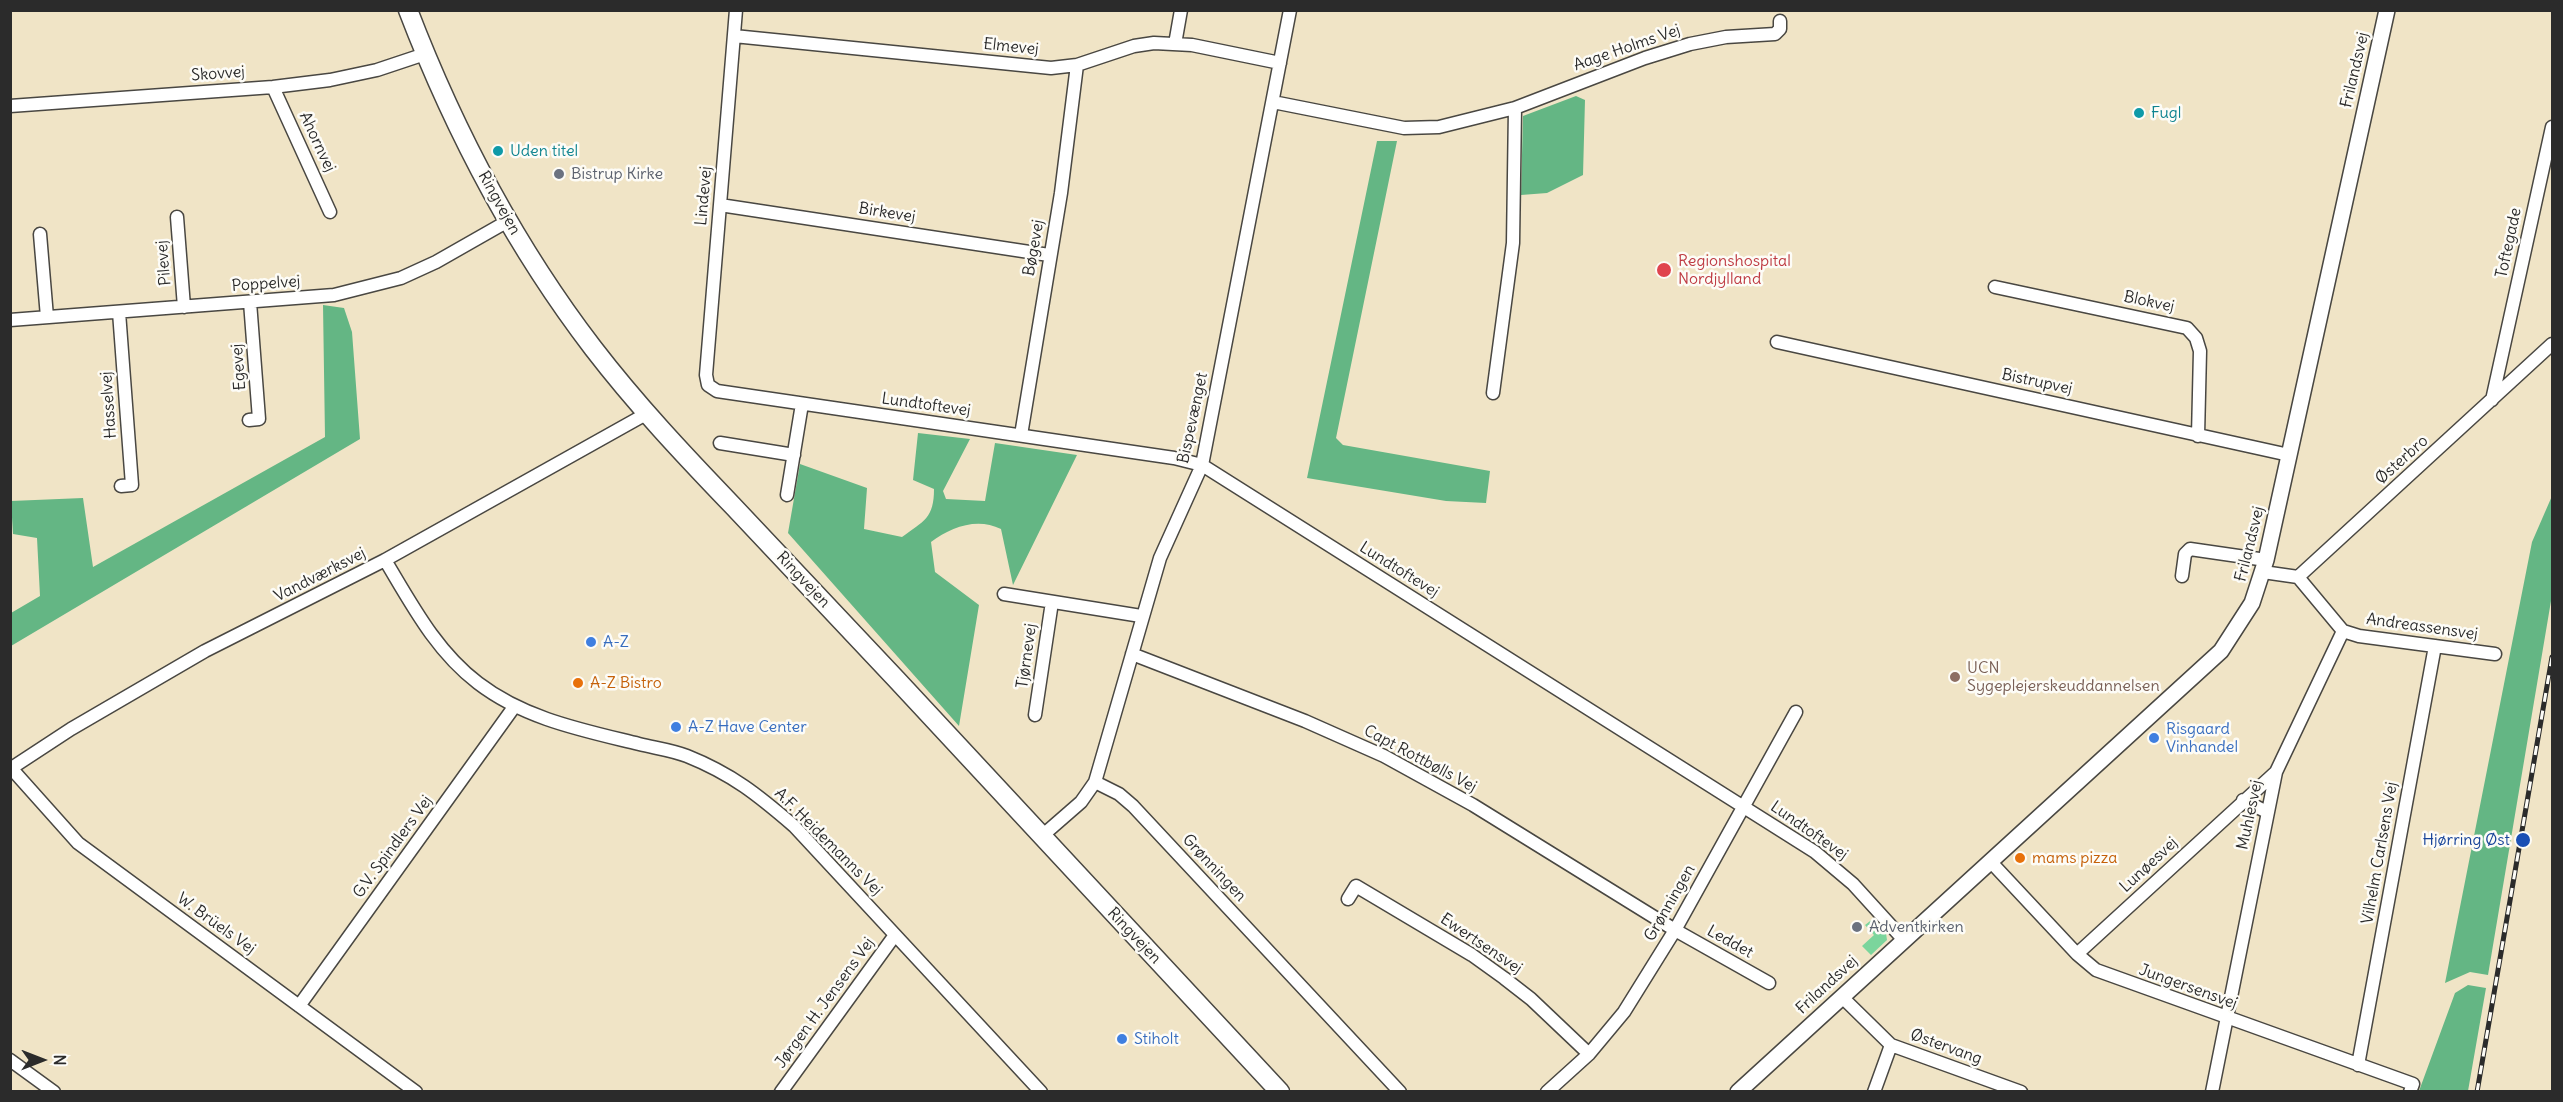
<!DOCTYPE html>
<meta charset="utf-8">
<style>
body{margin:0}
#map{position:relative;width:2563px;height:1102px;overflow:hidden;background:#f0e4c6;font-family:Delius,sans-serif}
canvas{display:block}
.frame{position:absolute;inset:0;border:12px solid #2b2b2b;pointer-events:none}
.north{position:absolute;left:12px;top:1030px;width:60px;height:60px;-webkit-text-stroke:4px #fdfcf7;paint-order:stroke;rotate:90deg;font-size:16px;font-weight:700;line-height:24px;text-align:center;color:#2b2b2b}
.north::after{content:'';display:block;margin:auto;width:21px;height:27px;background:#2b2b2b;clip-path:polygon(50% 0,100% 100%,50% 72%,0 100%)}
</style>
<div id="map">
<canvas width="2563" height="1102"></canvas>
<div class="frame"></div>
<div class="north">N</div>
</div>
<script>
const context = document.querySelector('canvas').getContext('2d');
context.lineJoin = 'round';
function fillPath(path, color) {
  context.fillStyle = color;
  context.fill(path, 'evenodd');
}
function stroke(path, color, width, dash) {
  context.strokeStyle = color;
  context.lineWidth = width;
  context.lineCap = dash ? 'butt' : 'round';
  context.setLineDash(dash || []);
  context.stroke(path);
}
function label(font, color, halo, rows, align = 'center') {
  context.font = font + ' Delius,sans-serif';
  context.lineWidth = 5;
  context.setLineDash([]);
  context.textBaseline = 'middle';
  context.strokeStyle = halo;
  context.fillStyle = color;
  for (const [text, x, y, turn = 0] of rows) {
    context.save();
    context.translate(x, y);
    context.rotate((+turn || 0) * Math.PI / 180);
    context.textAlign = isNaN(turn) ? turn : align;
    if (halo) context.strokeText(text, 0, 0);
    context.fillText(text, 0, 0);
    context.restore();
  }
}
fillPath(new Path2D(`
 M 1874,918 L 1886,933 L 1887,940 L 1871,955 L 1862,946 L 1874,935 L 1865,925 Z`), '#7bd59c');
fillPath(new Path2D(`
 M 1576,96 L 1585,100 L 1583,175 L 1547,193 L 1521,195 L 1523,116 Z
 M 1377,141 L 1397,141 L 1336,438 L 1343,445 L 1490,471 L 1486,503 L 1446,501 L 1307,478 Z
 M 323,305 L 344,308 L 352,332 L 360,439 L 11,646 L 11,613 L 40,596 L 37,538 L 13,534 L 11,501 L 83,498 L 93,567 L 325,437 Z
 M 918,433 L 970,439 L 943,491 L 946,499 L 985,501 L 995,443 L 1077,455 L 1013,585 L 1001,529 C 977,517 951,527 931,542 L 935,572 L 979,605 L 959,726 L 788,533 L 800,464 L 867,488 L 864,529 L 902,537 C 924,521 934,518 934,489 L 913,480 Z
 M 2552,496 L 2552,595 L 2488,975 L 2470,972 L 2445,983 L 2532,542 Z
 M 2468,985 L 2486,988 L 2468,1091 L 2419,1091 L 2455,993 Z`), '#64b684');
const minor = new Path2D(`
 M 736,10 L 706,375 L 708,385 L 717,391 L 1174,458 L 1202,465 L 1815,852 L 1853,884 L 1903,939
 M 734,36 L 1051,68 L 1077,65 L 1134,46 L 1154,43 L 1192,45 L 1280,63
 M 1175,44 L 1181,10
 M 273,87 L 330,212
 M 1273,102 L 1404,128 L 1439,127 L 1515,108 L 1645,58 L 1690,44 L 1726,37 L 1775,34 L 1780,29 L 1780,21
 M 10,106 L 273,87 L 330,80 L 377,70 L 425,54
 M 720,205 L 1049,255
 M 177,217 L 184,307
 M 40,234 L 47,317
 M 1995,287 L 2187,328 L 2196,338 L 2200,351 L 2198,436
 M 119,312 L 132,485 L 121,486
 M 10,320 L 334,295 L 401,278 L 436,262 L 508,221
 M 1777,342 L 2289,455
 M 1493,393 L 1513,243 L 1515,108
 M 2492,400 L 2552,127
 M 249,420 L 259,419 L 250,302
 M 1021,435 L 1061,193 L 1077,65
 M 720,443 L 794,455
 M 787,495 L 802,404
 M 385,560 C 412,605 436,651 478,683 C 525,719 582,730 639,744 C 655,748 672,750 687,756 C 732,774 758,795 794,826 L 1041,1092
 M 2263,572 L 2298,577 L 2552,344
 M 2182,576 L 2185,554 L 2190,549 L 2266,560
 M 2298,577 L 2343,631 L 2359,636 L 2495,654
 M 1004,594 L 1141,616
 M 1132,654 L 1305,721 L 1384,756 L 1473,805 L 1675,930 L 1769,983
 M 1035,715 L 1052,602
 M 11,768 L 78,843 L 416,1092
 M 10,769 L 71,729 L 205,651 L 385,560 L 646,414
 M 1095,782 L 1119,794 L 1133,806 L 1400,1092
 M 2243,800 L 2267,812
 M 1042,836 L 1081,802 L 1095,782 L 1160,558 L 1202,465 L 1290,10
 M 1990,861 L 2077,954 L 2096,970 L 2413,1084 L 2410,1092
 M 1348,899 L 1356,886 L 1472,955 L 1504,978 L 1531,999 L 1589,1054
 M 2077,954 L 2276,772
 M 1842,997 L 1891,1045 L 2021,1092
 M 299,1006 L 514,707
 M 10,1060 L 54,1092
 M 2358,1065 L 2435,646
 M 781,1092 L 895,935
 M 1547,1092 L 1589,1054 L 1624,1012 L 1675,930 L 1796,712
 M 1874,1092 L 1891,1045
 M 2212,1092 L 2276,772 L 2343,631`);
const tertiary = new Path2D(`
 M 1738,1092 L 2221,651 L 2252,603 L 2266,560 L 2387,10`);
const secondary = new Path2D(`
 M 408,10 C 454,130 515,246 593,348 C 636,404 684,455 733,506 C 787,564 842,622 897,680 C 1025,816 1152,954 1280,1092`);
stroke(minor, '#494742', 15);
stroke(tertiary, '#494742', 18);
stroke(secondary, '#494742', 21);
stroke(minor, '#fff', 12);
stroke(tertiary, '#fff', 15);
stroke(secondary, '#fff', 18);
const rail = new Path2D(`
 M 2477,1092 L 2552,657`);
stroke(rail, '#2b2b2b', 5);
stroke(rail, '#fdfcf7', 3, [9]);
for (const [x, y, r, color] of [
 [2139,113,6,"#0f9aa8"],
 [498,151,6,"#0f9aa8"],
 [559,174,6,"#6b7280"],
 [1664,270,8,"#e0444e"],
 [591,642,6,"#3f7fe0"],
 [1955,677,6,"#8d6e63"],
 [578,683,6,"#e8710a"],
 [676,727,6,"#3f7fe0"],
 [2154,738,6,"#3f7fe0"],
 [2523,840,8,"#1a4fb4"],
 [2020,858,6,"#e8710a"],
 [1857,927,6,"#6b7280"],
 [1122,1039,6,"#3f7fe0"]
]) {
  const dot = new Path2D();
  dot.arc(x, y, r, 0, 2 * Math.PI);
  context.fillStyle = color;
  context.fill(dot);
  stroke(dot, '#fdfcf7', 2);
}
label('16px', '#2b2b2b', '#fdfcf7', [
 ["Elmevej",1011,47,6],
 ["Aage Holms Vej",1627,48,-19],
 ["Frilandsvej",2355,70,-77],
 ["Skovvej",218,74,-4],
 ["Ahornvej",317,142,65],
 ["Lindevej",704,196,-85],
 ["Ringvejen",499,203,61],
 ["Birkevej",887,213,9],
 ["Toftegade",2509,243,-78],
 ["Bøgevej",1034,248,-80],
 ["Pilevej",164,263,-95],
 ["Poppelvej",266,284,-4],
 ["Blokvej",2149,302,12],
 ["Egevej",239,367,-94],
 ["Bistrupvej",2037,382,12],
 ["Hasselvej",109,405,-94],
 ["Lundtoftevej",926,405,8],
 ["Bispevænget",1193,418,-78],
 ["Østerbro",2402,460,-42],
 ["Frilandsvej",2250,544,-76],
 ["Lundtoftevej",1399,570,32],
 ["Vandværksvej",320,575,-27],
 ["Ringvejen",803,580,47],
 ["Andreassensvej",2422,627,8],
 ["Tjørnevej",1027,656,-82],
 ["Capt Rottbølls Vej",1420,759,28],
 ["Muhlesvej",2250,815,-78],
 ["Lundtoftevej",1809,831,35],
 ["A.F. Heidemanns Vej",828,842,45],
 ["G.V. Spindlers Vej",393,847,-54],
 ["Vilhelm Carlsens Vej",2380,853,-80],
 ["Lunøesvej",2149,865,-43],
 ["Grønningen",1214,868,47],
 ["Grønningen",1670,903,-60],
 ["W. Brüels Vej",216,924,36],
 ["Ringvejen",1134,936,47],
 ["Leddet",1730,942,29],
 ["Ewertsensvej",1481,944,34],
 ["Frilandsvej",1827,985,-43],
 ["Jungersensvej",2188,987,20],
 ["Jørgen H. Jensens Vej",825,1003,-54],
 ["Østervang",1946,1047,20]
]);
label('16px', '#0d838f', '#fdfcf7', [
 ["Fugl",2151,113],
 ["Uden titel",510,151]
], 'left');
label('16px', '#5b616d', '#fdfcf7', [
 ["Bistrup Kirke",571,174],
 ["Adventkirken",1869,927]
], 'left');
label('16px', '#be3a42', '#fdfcf7', [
 ["Regionshospital",1678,261],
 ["Nordjylland",1678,279]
], 'left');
label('16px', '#366cbe', '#fdfcf7', [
 ["A-Z",603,642],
 ["A-Z Have Center",688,727],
 ["Risgaard",2166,729],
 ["Vinhandel",2166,747],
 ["Stiholt",1134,1039]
], 'left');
label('16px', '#785e54', '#fdfcf7', [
 ["UCN",1967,668],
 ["Sygeplejerskeuddannelsen",1967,686]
], 'left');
label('16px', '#c56008', '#fdfcf7', [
 ["A-Z Bistro",590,683],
 ["mams pizza",2032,858]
], 'left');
label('16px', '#164399', '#fdfcf7', [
 ["Hjørring Øst",2510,840]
], 'right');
</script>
